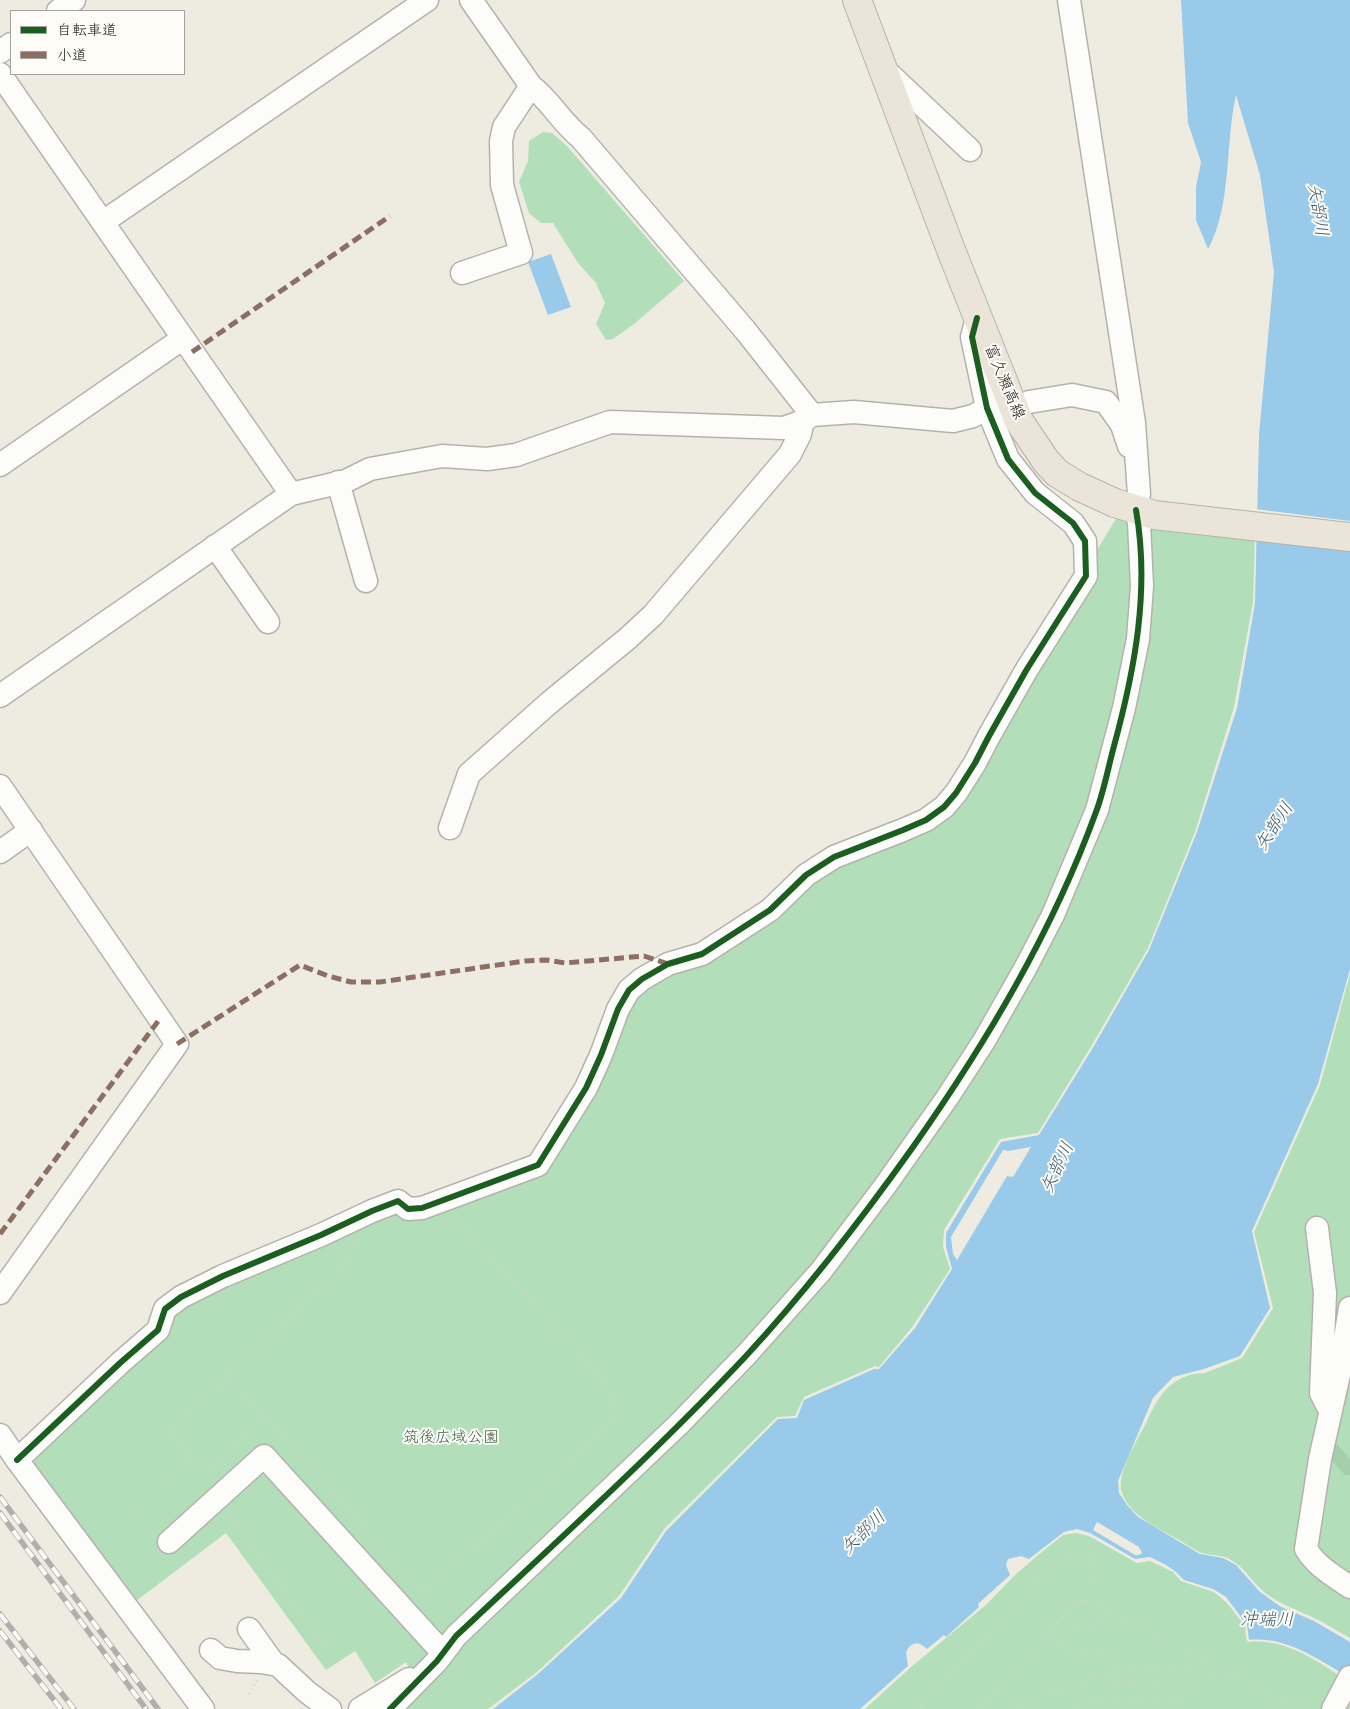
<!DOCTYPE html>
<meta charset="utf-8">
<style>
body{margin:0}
#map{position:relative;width:1350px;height:1709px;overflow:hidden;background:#eeece1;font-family:Sriracha,"Klee One",sans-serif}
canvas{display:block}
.legend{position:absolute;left:10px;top:10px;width:175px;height:65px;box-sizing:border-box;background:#fdfcf7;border:1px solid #a3a29f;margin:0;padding:6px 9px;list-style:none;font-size:15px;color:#1c1c1c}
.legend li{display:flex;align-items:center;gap:10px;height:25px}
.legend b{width:25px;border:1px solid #a3a29f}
</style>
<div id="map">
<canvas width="1350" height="1709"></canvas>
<ul class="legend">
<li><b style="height:6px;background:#1b5e20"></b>自転車道</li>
<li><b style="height:6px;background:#8d6e63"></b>小道</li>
</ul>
</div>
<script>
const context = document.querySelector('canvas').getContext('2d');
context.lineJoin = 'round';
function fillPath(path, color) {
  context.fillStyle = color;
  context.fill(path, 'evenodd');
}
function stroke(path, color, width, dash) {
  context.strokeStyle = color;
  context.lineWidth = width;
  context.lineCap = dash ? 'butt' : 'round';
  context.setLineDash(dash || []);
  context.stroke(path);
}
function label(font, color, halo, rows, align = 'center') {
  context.font = font + ' Sriracha,"Klee One",sans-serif';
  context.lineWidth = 4;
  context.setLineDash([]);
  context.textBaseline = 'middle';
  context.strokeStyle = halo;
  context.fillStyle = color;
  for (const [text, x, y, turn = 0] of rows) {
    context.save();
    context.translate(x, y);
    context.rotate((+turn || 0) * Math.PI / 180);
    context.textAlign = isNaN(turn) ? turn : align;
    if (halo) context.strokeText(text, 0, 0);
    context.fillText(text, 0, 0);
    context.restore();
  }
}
fillPath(new Path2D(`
 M 543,132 L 552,133 L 567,146 L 684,281 L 634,324 L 613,339 L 606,340 L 596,324 L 605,303 L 596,283 L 578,263 L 553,223 L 541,223 L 529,213 L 519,182 L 528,161 L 529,141 Z
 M 1117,517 L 1255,537 L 1253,602 L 1234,707 L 1195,832 L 1148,948 L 1092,1045 L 1038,1133 L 1000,1139 L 944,1230 L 943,1247 L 950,1269 L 913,1326 L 879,1367 L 875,1366 L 804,1397 L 795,1416 L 777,1417 L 665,1528 L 619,1596 L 537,1672 L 488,1709 L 398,1709 L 418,1689 L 406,1662 L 375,1683 L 355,1651 L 326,1670 L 226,1533 L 132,1604 L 24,1460 L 167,1315 L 392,1207 L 532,1172 L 636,988 L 946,799 Z
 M 1350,974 L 1350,1638 C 1337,1631 1324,1622 1310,1616 C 1294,1609 1278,1603 1264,1592 C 1252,1582 1245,1568 1231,1560 C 1222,1554 1212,1556 1202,1553 C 1194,1550 1186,1544 1179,1540 C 1158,1528 1131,1517 1122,1493 C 1115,1475 1138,1439 1146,1423 C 1159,1395 1171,1374 1205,1373 L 1242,1358 L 1273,1308 L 1254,1232 L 1320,1085 Z
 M 1076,1533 L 1089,1536 L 1137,1563 L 1150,1561 L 1173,1572 L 1181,1581 L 1214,1592 L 1227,1603 L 1245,1626 L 1246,1638 L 1248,1642 C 1288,1638 1317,1662 1350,1682 L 1350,1709 L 865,1709 L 911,1667 L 987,1604 L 1013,1577 L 1038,1555 L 1063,1535 Z`), '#b2dfb9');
fillPath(new Path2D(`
 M 1336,1443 L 1350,1459 L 1350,1475 L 1345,1475 L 1329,1458 L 1331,1444 Z`), '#a4ceac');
fillPath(new Path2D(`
 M 1181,0 L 1350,0 L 1350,969 L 1318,1084 L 1252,1231 L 1270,1308 L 1240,1356 L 1204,1369 L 1173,1377 L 1153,1398 L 1118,1481 L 1119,1493 L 1127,1505 L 1138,1517 L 1200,1554 L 1223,1558 L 1236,1565 L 1260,1592 L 1281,1607 L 1314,1621 L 1350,1642 L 1350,1678 C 1319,1660 1287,1636 1249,1640 L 1247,1625 L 1226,1597 L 1213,1589 L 1184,1580 L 1176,1572 L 1166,1565 L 1150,1557 L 1135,1559 L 1090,1533 L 1077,1529 L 1064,1532 L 1029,1559 L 1021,1556 L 1008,1559 L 1006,1565 L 1010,1575 L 978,1604 L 979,1607 L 946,1637 L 944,1635 L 927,1649 C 918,1641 912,1641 906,1652 L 908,1666 L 860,1709 L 493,1709 L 538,1674 L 621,1598 L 666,1531 L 778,1419 L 797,1418 L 804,1400 L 874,1369 L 879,1369 L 915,1328 L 952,1269 L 946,1247 L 946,1233 L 1001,1142 L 1039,1135 L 1094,1046 L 1149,950 L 1197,832 L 1237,708 L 1255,603 L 1259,435 L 1274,272 L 1260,175 L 1236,95 C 1225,143 1232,206 1208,249 L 1196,220 L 1196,187 L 1201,162 L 1188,123 ZM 1031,1147 L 1013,1177 L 1007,1176 L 957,1260 L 953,1254 L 951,1237 L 1003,1150 L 1008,1151 ZM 1097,1522 L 1139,1547 L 1142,1553 L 1139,1555 L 1135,1555 L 1093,1530 Z
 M 551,254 L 571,307 L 548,315 L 528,262 Z`), '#9acae9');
fillPath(new Path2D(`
 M 1255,509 L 1350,521 L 1350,526 L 1255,515 Z`), '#eeece1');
const minor = new Path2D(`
 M 471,0 L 531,86 C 550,100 561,122 581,138 L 745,330 L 812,415
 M 58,11 L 74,0
 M 0,52 L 11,44
 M 884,69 L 970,150
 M 0,74 L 291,494
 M 103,222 L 427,0
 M 462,273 L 521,253 L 502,185 L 501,141 L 504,127 L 531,86
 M 1029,402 L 1072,395 L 1106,402 L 1122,425 L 1129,446
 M 0,465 L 182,339
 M 338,482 L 366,581
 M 215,546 L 268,622
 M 0,696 L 291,494 L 346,481 L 370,469 L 442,456 L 487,459 L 516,455 L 610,422 L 784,428 L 803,421 L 812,415 L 854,412 L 953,421 L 973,416 L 987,408 L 1000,406
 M 0,786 L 177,1044 L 0,1293
 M 450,828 L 469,774 L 549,703 L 627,639 L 653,615 L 790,454 L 800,434 L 803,421
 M 0,852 L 31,830
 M 1317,1228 L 1325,1293 L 1321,1393 L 1327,1405
 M 1350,1308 L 1340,1370 L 1320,1459 L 1306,1549 C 1316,1566 1334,1576 1350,1587
 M 0,1435 L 17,1460 L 203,1709
 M 17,1460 L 120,1363 L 158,1330 L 165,1309 L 181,1297 L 223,1276 L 321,1235 L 372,1211 L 398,1201 L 408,1209 L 422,1208 L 538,1165 L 586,1088 L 601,1055 L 618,1009 L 629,990 L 642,979 L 668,964 L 702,954 L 770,910 L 806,875 L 834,857 L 903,830 L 926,820 L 944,807 L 956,793 L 975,763 L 989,736 L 1027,669 L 1086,576 L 1085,541 L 1073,523 L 1035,493 L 1008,459 L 987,408 L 972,337 L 977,318
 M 169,1542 L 264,1456 L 443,1653
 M 249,1629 L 274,1664
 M 211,1650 L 220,1658 L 237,1661 L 261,1662 L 278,1665 L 307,1692 L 330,1709
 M 360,1709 L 409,1679
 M 390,1709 L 437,1661 L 456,1636 L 679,1424 L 747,1354 L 821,1271 L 885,1186 L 947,1098 L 984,1041 L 1026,967 L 1053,915 L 1097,810 L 1124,708 L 1138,639 L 1142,586 L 1139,523 L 1136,510 L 1139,494 L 1134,423 L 1069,0
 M 1333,1709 L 1350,1677`);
const major = new Path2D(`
 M 857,0 L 951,250 L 1019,421 L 1046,461 L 1057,473 L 1080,487 L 1115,503 L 1154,515 L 1350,537`);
stroke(minor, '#b4b2ac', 25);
stroke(major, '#b4b2ac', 30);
stroke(new Path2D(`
 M 437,1223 L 468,1225
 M 362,1237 L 348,1256 L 340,1272 L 226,1375 L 425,1592 L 604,1430 C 614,1416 614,1403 610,1387 L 462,1225
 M 229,1378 L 169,1432 L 206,1473 L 266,1418
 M 181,1464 L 191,1456
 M 155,1489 L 173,1473
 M 130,1512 L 146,1497
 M 228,1512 L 327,1651
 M 1086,1602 L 1094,1545
 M 1062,1617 C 1078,1633 1098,1636 1106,1610
 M 1048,1633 L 1061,1646 L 1074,1653 L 1102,1651 L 1112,1659 L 1115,1681 L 1134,1681 L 1164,1687 L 1182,1688 L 1187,1692 L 1187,1698 L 1184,1700 C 1155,1699 1094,1693 1071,1709
 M 249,1694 L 257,1680
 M 921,1709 L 1035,1582 L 1061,1560 L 1078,1552 L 1092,1556
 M 979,1709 L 1060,1619 L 1079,1601 L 1092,1602 L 1114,1615 L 1300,1709
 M 1022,1709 L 1051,1692 L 1109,1673 L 1166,1667 L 1234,1678`), '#d3d2cf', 2.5, [1, 4]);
stroke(minor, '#fcfcfa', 22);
stroke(major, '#ebe4d8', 28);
const rail = new Path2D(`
 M 0,1497 L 158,1709
 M 0,1513 L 146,1709
 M 0,1614 L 74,1709
 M 0,1631 L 61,1709`);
stroke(rail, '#afafad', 5.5);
stroke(rail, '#fdfcf7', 4, [11]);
stroke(new Path2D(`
 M 192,352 L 390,216
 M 177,1044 L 300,965 L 328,976 L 351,982 L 380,982 L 525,961 L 546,960 L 565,963 L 644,956 L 668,964
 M 0,1234 L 159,1020`), '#8d6e63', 5, [10, 5]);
stroke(new Path2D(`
 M 17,1460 L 120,1363 L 158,1330 L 165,1309 L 181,1297 L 223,1276 L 321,1235 L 372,1211 L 398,1201 L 408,1209 L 422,1208 L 538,1165 L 586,1088 L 601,1055 L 618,1009 L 629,990 L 642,979 L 668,964 L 702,954 L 770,910 L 806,875 L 834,857 L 903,830 L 926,820 L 944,807 L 956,793 L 975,763 L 989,736 L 1027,669 L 1086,576 L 1085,541 L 1073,523 L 1035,493 L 1008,459 L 987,408 L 972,337 L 977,318
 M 390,1709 L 437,1661 L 456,1636 C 554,1544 654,1454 746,1356 C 807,1290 861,1220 913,1147 C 986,1043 1052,933 1096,812 C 1104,791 1108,768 1114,746 C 1135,669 1150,589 1136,510`), '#1b5e20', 6);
label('16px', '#1c1c1c', '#fdfcf7', [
 ["富久瀬高線",1004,382,67]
]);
label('16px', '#3f5d47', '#fdfcf7', [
 ["筑後広域公園",451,1438]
]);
label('italic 18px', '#405c70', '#fdfcf7', [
 ["矢部川",1317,210,81],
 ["矢部川",1275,827,-57],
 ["矢部川",1058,1168,-65],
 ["矢部川",864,1533,-44],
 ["沖端川",1267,1620]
]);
</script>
